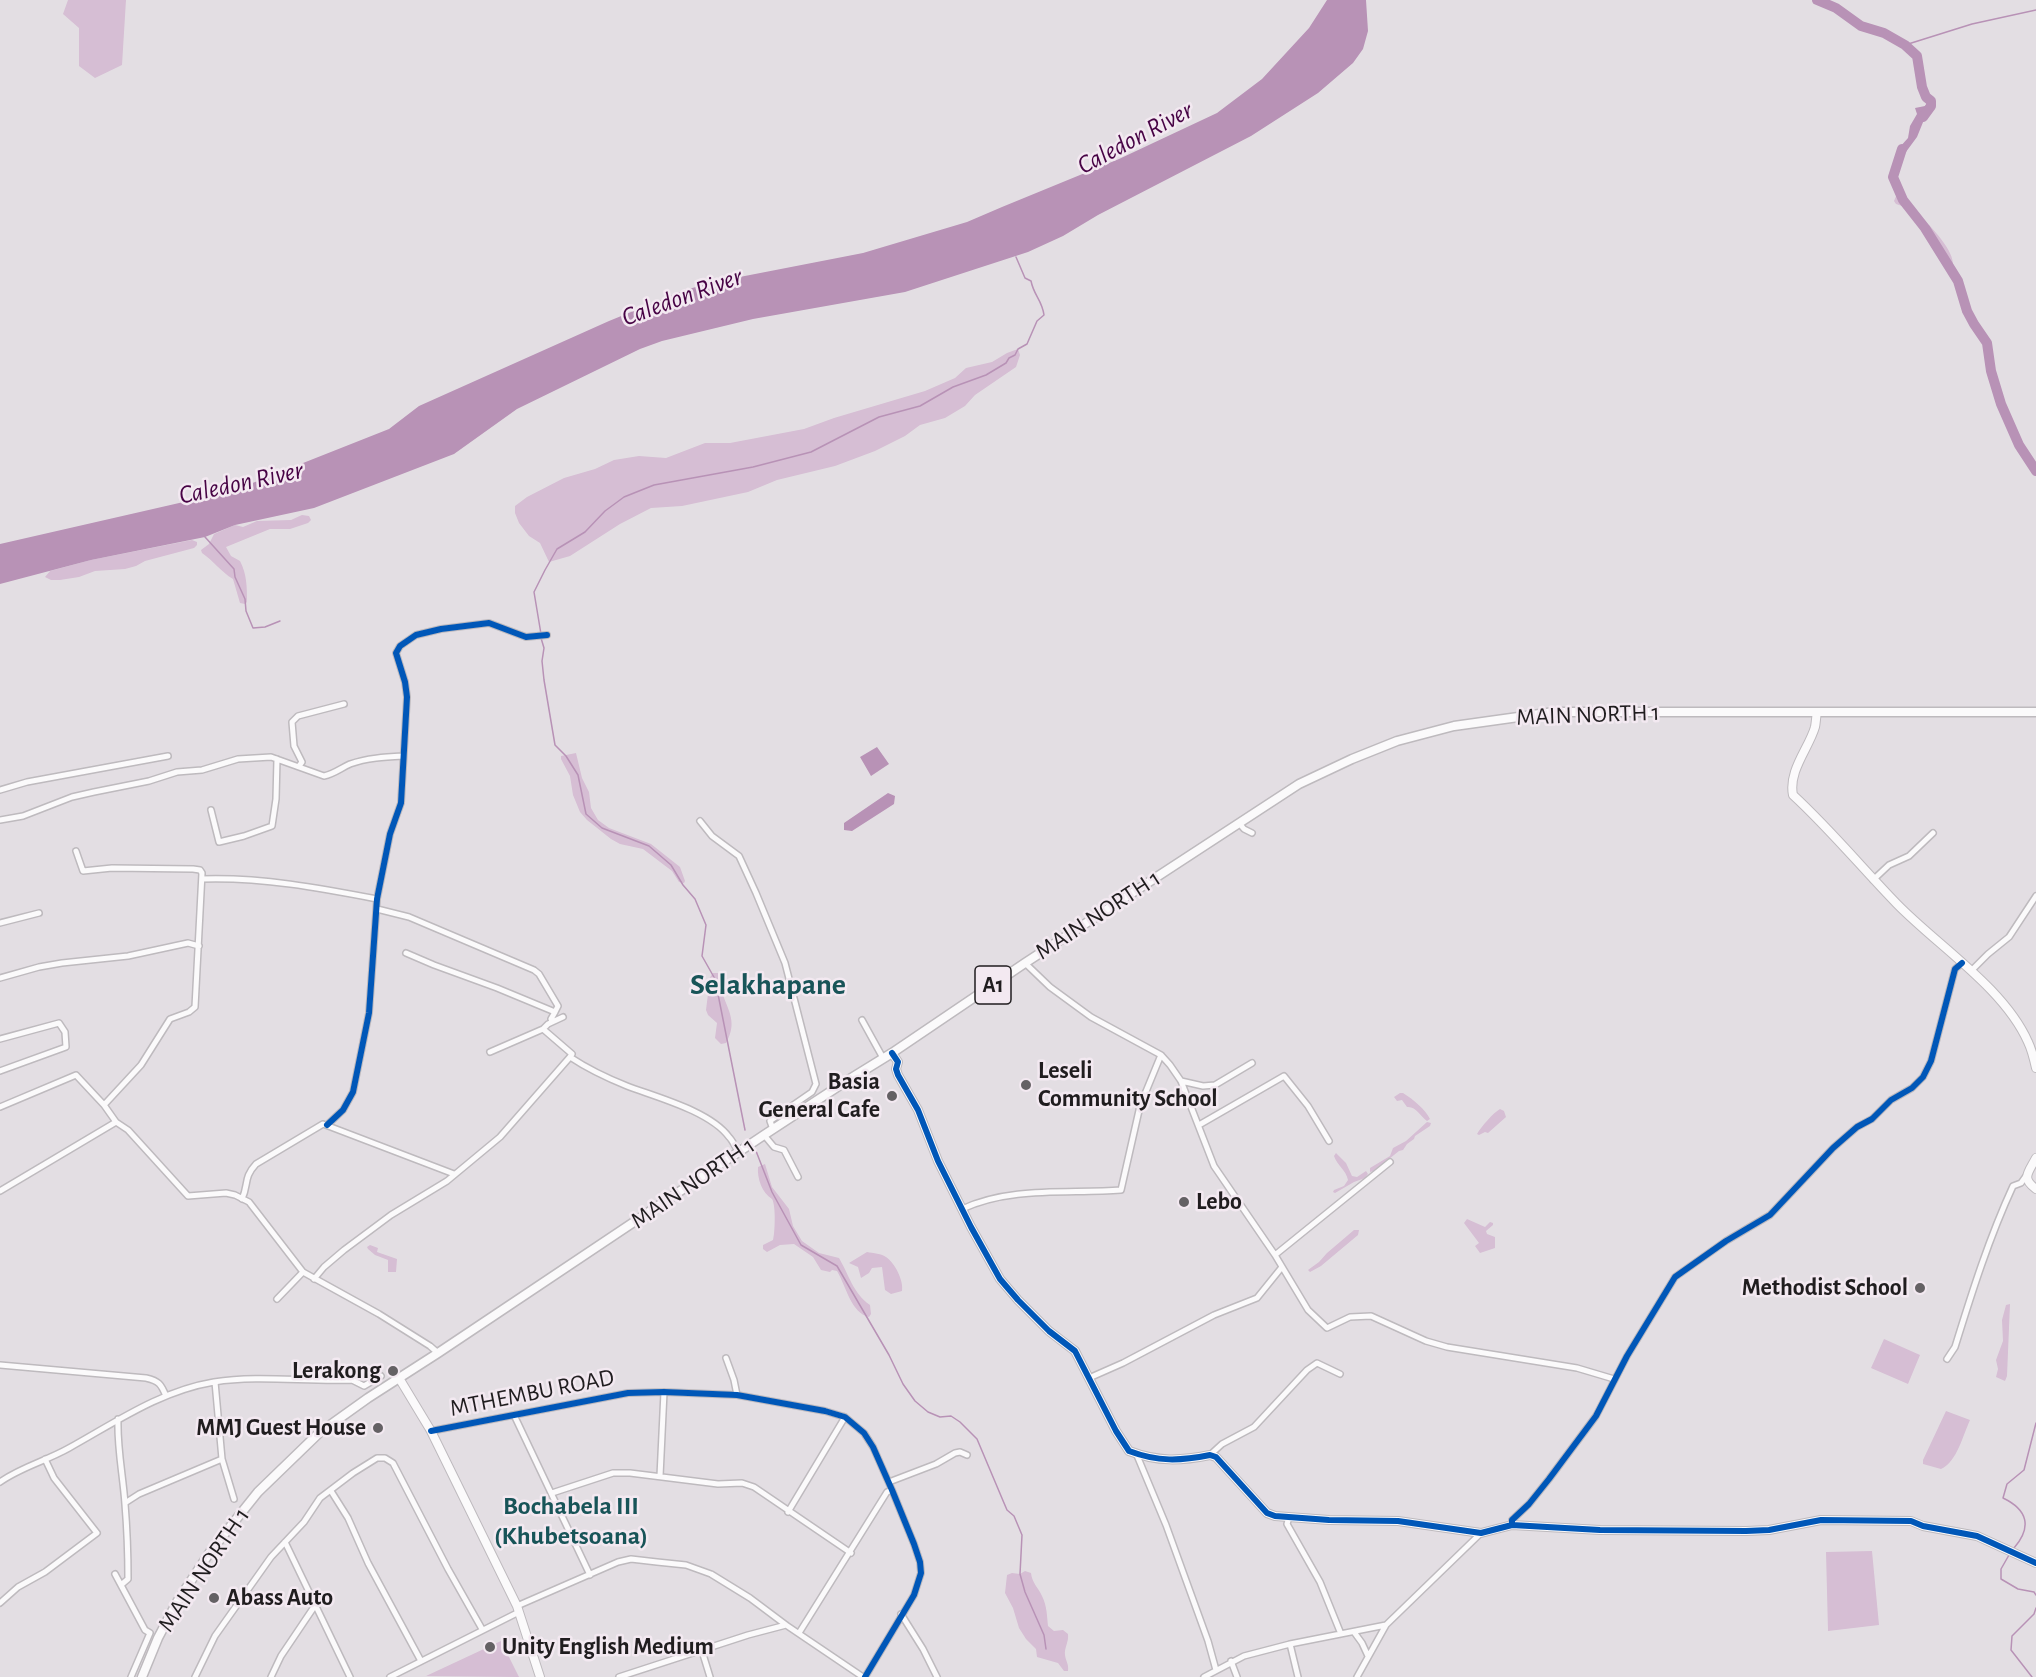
<!DOCTYPE html>
<style>
body{margin:0}
canvas{display:block;background:#e3dee3}
</style>
<canvas width="2036" height="1677"></canvas>
<script>
const context = document.querySelector('canvas').getContext('2d');
context.lineJoin = 'round';
function fillPath(path, color) {
  context.fillStyle = color;
  context.fill(path, 'evenodd');
}
function stroke(path, color, width, dash) {
  context.strokeStyle = color;
  context.lineWidth = width;
  context.lineCap = dash ? 'butt' : 'round';
  context.setLineDash(dash || []);
  context.stroke(path);
}
function label(font, color, halo, rows, align = 'center') {
  context.font = font + ' "Alegreya Sans",sans-serif';
  context.lineWidth = 5;
  context.setLineDash([]);
  context.textBaseline = 'middle';
  context.strokeStyle = halo;
  context.fillStyle = color;
  for (const [text, x, y, turn = 0] of rows) {
    context.save();
    context.translate(x, y);
    context.rotate((+turn || 0) * Math.PI / 180);
    context.textAlign = isNaN(turn) ? turn : align;
    if (halo) context.strokeText(text, 0, 0);
    context.fillText(text, 0, 0);
    context.restore();
  }
}
fillPath(new Path2D(`
 M 68,0 L 126,0 L 122,65 L 95,78 L 79,66 L 79,28 L 63,14 Z
 M 1897,186 C 1907,193 1909,204 1915,214 C 1919,219 1925,222 1930,226 C 1939,236 1958,257 1952,271 L 1948,269 L 1945,255 L 1914,219 L 1908,208 L 1896,204 L 1894,201 L 1897,194 L 1895,190 Z
 M 1018,349 L 1020,355 L 1016,367 L 975,395 L 965,406 L 945,418 L 920,425 L 905,436 L 875,451 L 835,466 L 777,480 L 748,492 L 682,506 L 651,508 L 620,524 L 570,556 L 549,562 L 540,543 L 529,536 L 519,523 L 515,513 L 515,506 L 527,497 L 564,478 L 595,469 L 614,460 L 639,456 L 666,458 L 705,443 L 730,443 L 804,429 L 834,418 L 925,391 L 955,378 L 966,368 L 992,362 L 1007,353 Z
 M 302,515 L 309,516 L 311,520 L 308,523 L 290,529 L 270,529 L 226,547 L 231,556 L 240,561 C 247,574 247,588 247,602 L 245,604 L 240,603 L 233,579 C 221,572 214,561 202,553 L 201,550 L 209,544 L 214,534 L 235,525 L 243,527 L 257,521 L 291,520 Z
 M 192,540 L 197,542 L 197,545 L 194,548 L 145,561 L 136,566 L 125,569 L 95,571 L 79,577 L 60,580 L 51,580 L 45,577 L 50,571 L 91,560 Z
 M 576,753 L 582,778 L 589,792 L 591,808 L 598,820 L 609,828 L 651,844 L 680,867 L 685,881 L 684,883 L 679,882 L 672,871 L 643,849 L 620,844 L 611,839 L 587,820 L 580,812 L 573,795 L 570,776 L 561,759 L 561,756 Z
 M 713,973 L 719,973 C 721,980 719,986 722,992 C 728,1011 738,1022 726,1043 L 721,1044 L 715,1038 L 717,1023 L 708,1015 L 706,1010 L 708,994 L 707,982 Z
 M 1400,1093 L 1403,1093 C 1414,1100 1425,1109 1430,1119 L 1427,1121 C 1420,1116 1416,1106 1407,1107 L 1402,1100 L 1397,1101 L 1394,1097 Z
 M 1500,1109 L 1504,1111 L 1506,1117 L 1488,1133 L 1485,1132 L 1479,1135 L 1477,1134 C 1481,1127 1493,1113 1500,1109 Z
 M 1427,1122 L 1431,1123 L 1430,1126 L 1415,1136 L 1414,1139 L 1407,1144 L 1403,1150 L 1399,1151 L 1374,1171 L 1370,1172 L 1370,1168 L 1390,1156 L 1393,1148 L 1406,1141 Z
 M 1336,1153 L 1346,1163 L 1352,1176 L 1357,1177 L 1366,1171 L 1368,1174 L 1365,1178 L 1354,1182 L 1335,1193 L 1333,1192 L 1334,1190 L 1344,1186 L 1348,1180 C 1346,1170 1337,1165 1334,1156 Z
 M 765,1164 L 772,1187 L 789,1209 L 793,1226 L 802,1241 L 819,1253 L 839,1258 C 849,1275 853,1293 870,1305 L 871,1314 L 869,1317 C 851,1313 846,1286 837,1271 L 832,1270 L 830,1272 L 821,1270 L 813,1257 L 794,1244 L 780,1245 L 767,1252 L 763,1249 L 763,1245 L 773,1240 C 775,1233 776,1205 772,1199 C 762,1193 757,1178 758,1167 Z
 M 1467,1219 L 1485,1227 L 1490,1222 L 1493,1223 L 1493,1225 L 1486,1231 L 1487,1234 L 1495,1237 L 1495,1248 L 1480,1253 L 1475,1246 L 1479,1243 L 1464,1223 Z
 M 1354,1230 L 1359,1230 L 1358,1235 L 1321,1266 L 1310,1272 L 1308,1270 L 1319,1262 L 1327,1253 Z
 M 370,1245 L 378,1248 L 377,1252 L 397,1259 L 396,1272 L 388,1272 L 388,1260 L 375,1255 L 368,1249 L 367,1247 Z
 M 867,1252 C 873,1253 882,1254 886,1257 C 895,1263 904,1281 902,1291 L 891,1294 L 885,1290 L 882,1267 L 872,1268 L 869,1273 L 861,1278 L 858,1267 L 849,1263 Z
 M 2010,1304 L 2007,1376 L 2005,1381 L 1996,1377 L 1998,1369 L 1996,1360 L 2003,1341 L 2002,1320 L 2006,1305 Z
 M 1884,1339 L 1920,1355 L 1908,1384 L 1871,1368 Z
 M 1946,1411 L 1970,1420 C 1963,1435 1957,1462 1941,1469 L 1923,1464 L 1923,1460 Z
 M 1872,1551 L 1879,1625 L 1828,1631 L 1826,1552 Z
 M 1025,1571 L 1031,1573 C 1032,1583 1038,1587 1042,1596 C 1047,1606 1047,1616 1048,1626 L 1054,1631 L 1063,1630 L 1068,1634 C 1069,1642 1064,1648 1065,1655 C 1066,1662 1069,1664 1068,1671 L 1064,1671 L 1058,1663 L 1037,1657 L 1036,1649 L 1026,1639 L 1019,1628 L 1013,1608 L 1005,1593 L 1007,1575 L 1012,1573 L 1020,1574 Z
 M 501,1641 L 519,1677 L 426,1676 Z`), '#d6bed4');
fillPath(new Path2D(`
 M 1327,0 L 1366,0 L 1368,31 L 1363,49 L 1353,63 L 1318,93 L 1251,136 L 1098,215 L 1063,236 L 1028,252 L 905,292 L 753,319 L 662,341 L 640,349 L 517,409 L 454,454 L 314,508 L 235,525 L 205,537 L 91,560 L 0,584 L 0,544 L 201,498 L 250,484 L 389,429 L 419,406 L 609,321 L 685,290 L 714,282 L 863,253 L 967,222 L 1002,207 L 1119,159 L 1217,113 L 1262,79 L 1309,28 Z
 M 1930,105 L 1917,137 L 1900,160 L 1897,160 L 1899,148 L 1908,138 L 1910,126 L 1917,114 L 1915,108 Z
 M 877,747 L 889,764 L 871,776 L 860,757 Z
 M 888,793 L 895,796 L 894,804 L 852,831 L 844,830 L 844,823 Z`), '#b892b6');
stroke(new Path2D(`
 M 1905,45 L 1972,24 L 2036,10
 M 205,537 L 234,569 L 235,577 L 245,599 L 246,611 L 253,628 L 265,627 L 280,621
 M 541,634 L 534,592 L 545,570 L 557,549 L 585,532 L 605,511 L 624,497 L 654,485 L 753,467 L 811,452 L 879,417 L 920,406 L 953,387 L 986,375 L 1006,363 L 1009,358 L 1015,355 L 1018,349 L 1027,344 L 1037,321 L 1044,315 C 1042,300 1034,296 1031,281 L 1025,278 L 1016,257
 M 541,638 L 544,648 L 542,661 L 544,680 L 555,745 L 566,756 L 578,775 L 586,814 L 602,828 L 649,846 L 671,865 L 683,885 L 695,899 L 706,925 L 702,956 L 715,979 L 745,1130
 M 756,1151 L 772,1192 L 801,1245 L 837,1266 L 889,1355 L 903,1384 L 915,1401 L 928,1412 L 940,1417 L 951,1416 L 960,1422 L 977,1439 L 1004,1503 L 1007,1510 L 1014,1516 L 1022,1535 L 1020,1574 L 1025,1592 L 1044,1635 L 1046,1649
 M 2014,1548 C 2032,1527 2028,1510 2003,1498 L 2007,1484 L 2024,1470 L 2036,1423
 M 2009,1555 L 2001,1569 L 2001,1579 L 2018,1589 L 2034,1592 L 2036,1595
 M 2032,1677 L 2011,1650 L 2012,1636 L 2034,1614 L 2036,1608`), '#b892b6', 1.5);
stroke(new Path2D(`
 M 1817,0 L 1836,8 L 1861,26 L 1884,33 L 1905,45 L 1917,56 L 1922,87 L 1926,97 L 1931,101 L 1931,106 L 1923,117
 M 1902,149 L 1893,177 L 1903,200 L 1925,228 L 1958,281 L 1967,311 L 1974,324 L 1987,343 L 1991,371 L 2001,404 L 2019,445 L 2036,471`), '#b892b6', 10);
const street = new Path2D(`
 M 299,766 L 302,762 L 294,746 L 292,722 L 298,716 L 344,704
 M 0,790 L 27,782 L 168,756
 M 211,810 L 219,842 L 244,836 L 272,826 L 276,799 L 277,759
 M 0,820 L 23,816 L 72,797 L 94,792 L 149,781 L 177,772 L 202,770 L 238,759 L 271,757 L 324,776 C 334,774 341,768 350,764 C 367,758 385,757 403,756
 M 700,821 L 712,836 L 739,856 L 756,893 L 785,963 L 816,1084 L 812,1092 L 770,1121 L 773,1129
 M 1239,823 L 1244,829 L 1252,833
 M 76,851 L 83,871 L 112,868 L 193,869 L 200,870 L 202,873 L 195,1007 L 189,1012 L 170,1019 L 141,1065 L 104,1105
 M 202,879 C 261,877 320,888 377,899
 M 1873,880 L 1889,865 L 1909,856 L 1933,833
 M 377,909 L 409,917 L 534,970 L 539,974 L 558,1006 L 555,1012
 M 0,923 L 39,913
 M 406,953 L 434,965 L 497,988 L 555,1012 L 551,1019 L 552,1022
 M 1025,963 L 1050,987 L 1091,1017 L 1161,1055 L 1170,1065 L 1181,1081 L 1214,1166 L 1275,1255 L 1308,1310 L 1327,1328 L 1350,1317 L 1371,1316 L 1426,1341 L 1447,1347 L 1577,1368 L 1614,1379
 M 1971,971 L 1988,954 L 2009,937 L 2036,896
 M 0,978 L 39,967 L 62,963 L 128,956 L 188,943 L 199,946
 M 862,1020 L 883,1058
 M 543,1029 L 572,1054 L 570,1057
 M 0,1039 L 59,1023 L 65,1032 L 66,1047 L 0,1071
 M 490,1052 L 543,1029 L 548,1024 L 563,1017
 M 1181,1081 L 1203,1086 L 1215,1085 L 1252,1063
 M 0,1107 L 76,1075 L 104,1105 L 116,1122 L 128,1130 L 188,1196 L 226,1193 L 235,1195 L 249,1202 L 303,1272 L 379,1314 L 430,1346 L 438,1353
 M 327,1125 L 343,1110 L 353,1092 L 369,1013 L 377,899 L 390,834 L 401,803 L 407,697 L 405,682 L 396,653 L 400,646 L 416,635 L 441,629 L 489,623 L 526,637 L 547,635
 M 1199,1125 L 1284,1076 L 1308,1106 L 1329,1141
 M 764,1135 L 774,1147 L 784,1150 L 798,1177
 M 0,1191 L 116,1122
 M 242,1199 C 249,1184 243,1178 256,1164 L 323,1124 L 454,1174
 M 962,1209 C 1011,1186 1069,1194 1121,1190 L 1140,1106 L 1161,1055
 M 1275,1255 L 1390,1162
 M 314,1279 L 324,1267 L 344,1250 L 391,1215 L 447,1181 L 500,1137 L 570,1057 C 588,1069 607,1078 627,1086 C 656,1097 710,1111 729,1137 C 733,1141 735,1147 739,1152
 M 277,1299 L 303,1272
 M 726,1358 L 734,1380 L 737,1395
 M 1947,1359 L 1955,1347 C 1972,1292 1989,1238 2013,1186 L 2021,1183 L 2026,1176
 M 0,1365 L 146,1378 C 159,1381 161,1384 166,1396
 M 1089,1378 L 1123,1363 L 1214,1315 L 1257,1298 L 1282,1267
 M 215,1382 L 222,1459 L 234,1499
 M 514,1415 L 590,1575
 M 118,1419 C 117,1448 123,1475 125,1504 C 127,1528 128,1554 128,1579 L 121,1585
 M 431,1431 L 628,1393 L 664,1392 L 737,1395 L 825,1411 L 845,1417 L 864,1433 L 873,1447 L 892,1490 L 914,1544 L 920,1562 L 921,1573 L 914,1595 L 865,1677
 M 1136,1453 L 1166,1525 L 1208,1641 L 1216,1670
 M 1210,1455 L 1222,1444 L 1254,1427 L 1307,1370 L 1317,1363 L 1340,1374
 M 660,1476 L 664,1392
 M 0,1482 C 21,1467 46,1461 69,1448 C 116,1422 160,1391 214,1382 C 259,1375 306,1382 352,1380 L 364,1386 L 381,1376
 M 889,1482 L 936,1464 L 955,1453 L 960,1452 L 967,1455
 M 331,1491 L 348,1518 L 368,1563 L 421,1661
 M 552,1493 L 613,1473 L 630,1473 L 718,1484 L 742,1483 L 754,1487 L 851,1553
 M 125,1503 L 139,1494 L 222,1459
 M 788,1512 L 845,1417
 M 1289,1517 L 1287,1524 L 1320,1582 L 1341,1634
 M 1512,1525 L 1512,1520 L 1529,1504 L 1549,1479 L 1596,1416 L 1627,1356 L 1675,1277 L 1726,1241 L 1770,1215 L 1833,1148 L 1857,1127 L 1872,1119 L 1891,1100 L 1912,1088 L 1923,1077 L 1931,1061 L 1955,969 L 1962,963
 M 285,1542 L 350,1677
 M 115,1574 L 145,1630 L 150,1633 L 131,1677
 M 0,1603 L 18,1587 L 45,1572 L 97,1533 L 54,1478 L 45,1459
 M 517,1606 L 618,1562 L 631,1559 L 657,1562 L 686,1565 L 711,1574 L 750,1598 L 786,1625 L 863,1677
 M 901,1614 L 923,1649 L 937,1677
 M 1354,1632 L 1362,1643 L 1368,1656
 M 799,1633 L 887,1492 L 892,1490
 M 1290,1644 L 1298,1677
 M 702,1651 L 710,1677
 M 1231,1661 L 1237,1677
 M 195,1677 L 215,1636 L 271,1557 L 304,1522 L 320,1498 L 353,1473 L 377,1458 L 385,1458 L 393,1463 L 448,1569 L 482,1629
 M 271,1677 L 281,1656 L 316,1604
 M 390,1677 L 519,1612
 M 619,1677 L 748,1635 L 786,1625
 M 1204,1677 L 1244,1656 L 1290,1644 L 1386,1625 L 1481,1533
 M 1357,1677 L 1386,1625`);
const secondary = new Path2D(`
 M 1817,712 C 1816,717 1816,722 1815,727 C 1809,748 1788,771 1793,795 C 1830,829 1862,868 1897,904 C 1938,946 2004,988 2028,1042 C 2032,1050 2034,1059 2036,1068
 M 892,1053 L 898,1062 L 896,1069 L 898,1075 L 918,1110 L 938,1161 L 971,1227 L 1000,1279 L 1018,1300 L 1049,1331 L 1075,1351 L 1116,1431 L 1129,1451 C 1158,1462 1180,1461 1210,1455 L 1216,1457 L 1267,1513 L 1275,1516 L 1329,1520 L 1398,1521 L 1481,1533 L 1512,1525 L 1600,1530 L 1746,1531 L 1769,1530 L 1821,1520 L 1911,1521 L 1923,1526 L 1977,1536 L 2036,1563
 M 2036,1158 C 2028,1173 2021,1178 2036,1189
 M 399,1378 L 431,1431 L 517,1606 L 540,1677`);
const primary = new Path2D(`
 M 142,1677 L 158,1638 L 177,1602 L 210,1552 L 258,1492 L 319,1433 L 368,1398 L 438,1353 L 764,1135 L 845,1082 L 892,1053 L 1025,963 L 1299,784 L 1352,759 L 1397,741 L 1454,726 L 1554,712 L 2036,712`);
stroke(street, '#bebabe', 8);
stroke(secondary, '#bebabe', 10);
stroke(primary, '#bebabe', 11);
stroke(street, '#fbfafb', 5);
stroke(secondary, '#fbfafb', 8);
stroke(primary, '#fbfafb', 8);
stroke(new Path2D(`
 M 892,1053 L 898,1062 L 896,1069 L 898,1075 L 918,1110 L 938,1161 L 971,1227 L 1000,1279 L 1018,1300 L 1049,1331 L 1075,1351 L 1116,1431 L 1129,1451 C 1158,1462 1180,1461 1210,1455 L 1216,1457 L 1267,1513 L 1275,1516 L 1329,1520 L 1398,1521 L 1481,1533 L 1512,1525 L 1600,1530 L 1746,1531 L 1769,1530 L 1821,1520 L 1911,1521 L 1923,1526 L 1977,1536 L 2036,1563
 M 327,1125 L 343,1110 L 353,1092 L 369,1013 L 377,899 L 390,834 L 401,803 L 407,697 L 405,682 L 396,653 L 400,646 L 416,635 L 441,629 L 489,623 L 526,637 L 547,635
 M 431,1431 L 628,1393 L 664,1392 L 737,1395 L 825,1411 L 845,1417 L 864,1433 L 873,1447 L 892,1490 L 914,1544 L 920,1562 L 921,1573 L 914,1595 L 865,1677
 M 1512,1525 L 1512,1520 L 1529,1504 L 1549,1479 L 1596,1416 L 1627,1356 L 1675,1277 L 1726,1241 L 1770,1215 L 1833,1148 L 1857,1127 L 1872,1119 L 1891,1100 L 1912,1088 L 1923,1077 L 1931,1061 L 1955,969 L 1962,963`), '#0057b8', 6);
for (const [x, y, r, color] of [
 [1026,1085,6,"#646164"],
 [892,1096,6,"#646164"],
 [1184,1202,6,"#646164"],
 [1920,1288,6,"#646164"],
 [393,1371,6,"#646164"],
 [378,1428,6,"#646164"],
 [214,1598,6,"#646164"],
 [490,1647,6,"#646164"]
]) {
  const dot = new Path2D();
  dot.arc(x, y, r, 0, 2 * Math.PI);
  context.fillStyle = color;
  context.fill(dot);
  stroke(dot, '#f3e9f1', 2);
}
for (const [x, y, w] of [
 [993,985,36]
]) {
  const box = new Path2D();
  box.roundRect(x - w / 2, y - 19, w, 38, 4.5);
  context.fillStyle = '#f3e9f1';
  context.fill(box);
  stroke(box, '#201d1f', 1.5);
}
label('bold 22px', '#201d1f', null, [
 ["A1",993,985]
]);
label('24px', '#201d1f', '#f3e9f1', [
 ["MAIN NORTH 1",1588,715,-2],
 ["MAIN NORTH 1",1098,915,-33],
 ["MAIN NORTH 1",693,1183,-34],
 ["MTHEMBU ROAD",532,1393,-11],
 ["MAIN NORTH 1",204,1570,-56]
]);
label('bold 24px', '#201d1f', '#f3e9f1', [
 ["Leseli",1038,1071],
 ["Community School",1038,1099],
 ["Basia",880,1082,"right"],
 ["General Cafe",880,1110,"right"],
 ["Lebo",1196,1202],
 ["Methodist School",1908,1288,"right"],
 ["Lerakong",381,1371,"right"],
 ["MMJ Guest House",366,1428,"right"],
 ["Abass Auto",226,1598],
 ["Unity English Medium",502,1647]
], 'left');
label('italic 26px', '#470345', '#f3e9f1', [
 ["Caledon River",1135,138,-28],
 ["Caledon River",682,297,-20],
 ["Caledon River",241,483,-12]
]);
label('bold 26px', '#185458', '#f3e9f1', [
 ["Bochabela III",571,1506],
 ["(Khubetsoana)",571,1536]
]);
label('bold 30px', '#185458', '#f3e9f1', [
 ["Selakhapane",768,985]
]);
</script>
